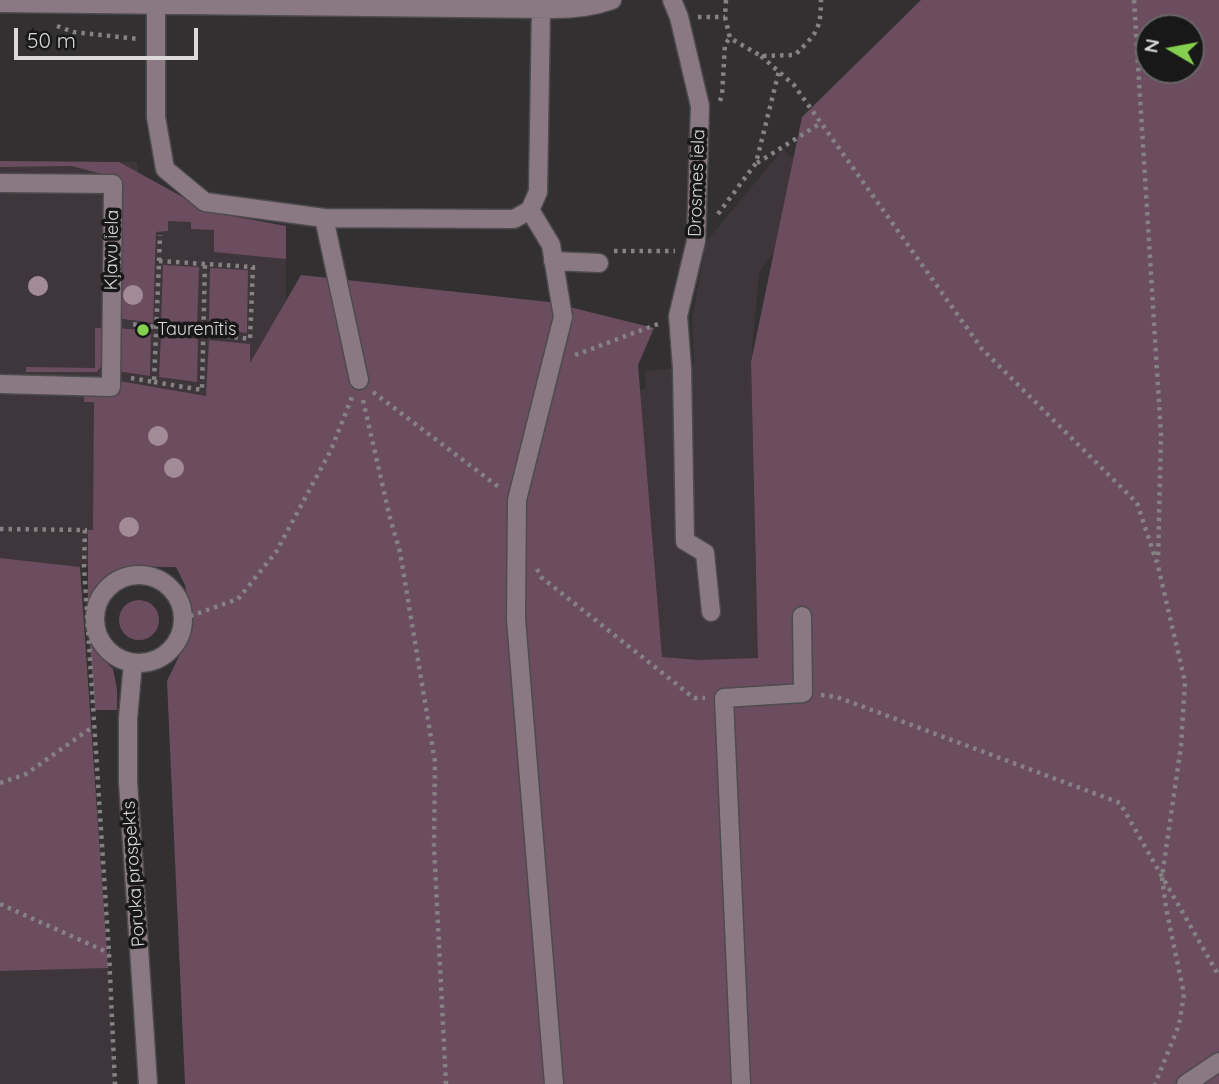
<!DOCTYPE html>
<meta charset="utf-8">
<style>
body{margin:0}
#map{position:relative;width:1219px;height:1084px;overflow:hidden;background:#323031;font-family:Quicksand,sans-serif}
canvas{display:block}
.north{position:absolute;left:1135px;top:14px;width:70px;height:70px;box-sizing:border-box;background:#191819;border:2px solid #676566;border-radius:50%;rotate:280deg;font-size:19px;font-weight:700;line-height:28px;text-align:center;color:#dbd9da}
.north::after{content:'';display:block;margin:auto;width:24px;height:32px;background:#84cf4d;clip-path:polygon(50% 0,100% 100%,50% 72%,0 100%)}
.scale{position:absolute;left:14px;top:28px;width:184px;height:32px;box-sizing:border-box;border:4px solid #dbd9da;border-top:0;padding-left:9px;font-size:21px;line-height:24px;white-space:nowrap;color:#dbd9da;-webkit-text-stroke:5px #191819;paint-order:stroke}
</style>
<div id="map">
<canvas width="1219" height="1084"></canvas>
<div class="north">N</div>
<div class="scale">50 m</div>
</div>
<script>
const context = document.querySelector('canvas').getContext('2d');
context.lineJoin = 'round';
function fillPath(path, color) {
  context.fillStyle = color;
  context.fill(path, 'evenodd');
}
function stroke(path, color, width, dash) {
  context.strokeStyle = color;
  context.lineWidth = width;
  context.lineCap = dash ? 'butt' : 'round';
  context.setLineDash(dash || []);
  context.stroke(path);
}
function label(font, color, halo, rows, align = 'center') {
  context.font = font + ' Quicksand,sans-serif';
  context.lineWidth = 7;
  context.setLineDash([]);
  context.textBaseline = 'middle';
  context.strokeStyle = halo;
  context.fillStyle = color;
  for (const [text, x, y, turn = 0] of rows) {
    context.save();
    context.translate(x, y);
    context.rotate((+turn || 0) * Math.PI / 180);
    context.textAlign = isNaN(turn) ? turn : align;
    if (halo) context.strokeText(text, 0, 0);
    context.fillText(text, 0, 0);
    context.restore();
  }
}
fillPath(new Path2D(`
 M 783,149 L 823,184 L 759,273 L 751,362 L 756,584 L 812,576 L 821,724 L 662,658 L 640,391 L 646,389 L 645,371 L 694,366 L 692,319 L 706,242 Z
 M 0,161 L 137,162 L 139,176 L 210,212 L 286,226 L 286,568 L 80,567 L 0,558 Z
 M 108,968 L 115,1084 L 0,1084 L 0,971 Z`), '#3f363b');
fillPath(new Path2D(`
 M 921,0 L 1219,0 L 1219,1084 L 185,1084 L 167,681 L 193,627 L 185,585 L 176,567 C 133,567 112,558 88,601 L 88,530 L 93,530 L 94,402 L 84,402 L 84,391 L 113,380 L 206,396 L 209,340 L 250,344 L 250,363 L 301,275 L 549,302 L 654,328 L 638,365 L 662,657 L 698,660 L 758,658 L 751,362 L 802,117 ZM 1149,28 L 1191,28 L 1191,70 L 1149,70 Z
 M 0,161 L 119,162 L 210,212 L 286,226 L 286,259 L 214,252 L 214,230 L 191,229 L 191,222 L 168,221 L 168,231 L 156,232 L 153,323 L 116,318 L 120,182 L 98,173 L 72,166 L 0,167 Z
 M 163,265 L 199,267 L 197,327 L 161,323 Z
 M 210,268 L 248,270 L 247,333 L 209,328 Z
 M 95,328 L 101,328 L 103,331 L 102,365 L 97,372 L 26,372 L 26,367 L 95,368 Z
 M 118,328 L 151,331 L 150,376 L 117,371 Z
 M 161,335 L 198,339 L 197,382 L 159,377 Z
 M 0,558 L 80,567 L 108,968 L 0,971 Z
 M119 620a20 20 0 1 1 40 0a20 20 0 1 1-40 0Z
 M 89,634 L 100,656 L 113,669 L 117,689 L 117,710 L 95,710 Z`), '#6c4d5f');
const minor = new Path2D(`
 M 156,0 L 156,117 L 165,169 L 205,202 L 324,218 L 514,219 L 530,210 L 538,192 L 541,9
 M 672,0 L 679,17 L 700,106 L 696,241 L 678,316 L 682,368 L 685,541 L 705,553 L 711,612
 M 0,3 L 553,9 C 573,9 593,7 612,0
 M 0,183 L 113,184 L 111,387 L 0,384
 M 530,210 L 551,245 L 563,317 L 517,500 L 516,619 L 554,1084
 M 324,218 L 359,380
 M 553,261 L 599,263
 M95 619a44 44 0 1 1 88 0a44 44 0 1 1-88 0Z
 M 133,663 L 128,718 L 128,782 L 148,1084
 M 741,1084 L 724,698 L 803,693 L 802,616
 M 1186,1084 L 1219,1062`);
stroke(minor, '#4d4b4c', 21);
stroke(new Path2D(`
 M 726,0 L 725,17 L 730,38 L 761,56 L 795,55 C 816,34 821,30 821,0
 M 1134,0 L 1161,435 L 1158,561
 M 698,17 L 725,17
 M 57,26 L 73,32 L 138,39
 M 761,56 L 794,85 L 982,349 L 1137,503 L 1158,566 L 1185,682 L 1181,746 L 1162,877 L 1166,908 L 1184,994 L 1179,1025 L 1155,1084
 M 720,101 L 722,95 L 725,44 L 730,38
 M 757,163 L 821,123
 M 718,214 L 756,163 L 779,71
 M 614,251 L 675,251
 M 159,261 L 160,235
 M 575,355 L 658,324
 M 131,378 L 154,382 L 159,261 L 253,267 L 250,339 C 211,334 172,329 132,324
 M 154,382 L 202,390 L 205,263
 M 373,392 L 500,488
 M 363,400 L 390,518 L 400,552 L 435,762 L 434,846 L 446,1084
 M 0,529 L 85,530 L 84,567 L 109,953 L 115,1084
 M 537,569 L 541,577 L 694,698 L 705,698
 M 182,619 L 238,599 L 276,552 L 331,450 L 352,397
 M 821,695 L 837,697 L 1120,803 L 1219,976
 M 0,783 L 26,774 L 94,726
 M 0,904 L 109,953`), '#848283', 4.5, [3.5, 5]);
stroke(minor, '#8a7982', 18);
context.fillStyle = '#a28b97';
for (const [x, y] of [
 [38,286],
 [133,295],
 [158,436],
 [174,468],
 [129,527]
]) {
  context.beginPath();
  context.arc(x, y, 10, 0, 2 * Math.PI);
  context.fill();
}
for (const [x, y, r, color] of [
 [143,330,7,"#84cf4d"]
]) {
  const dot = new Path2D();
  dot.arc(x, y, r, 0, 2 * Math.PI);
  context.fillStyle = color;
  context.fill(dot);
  stroke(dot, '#191819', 2.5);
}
label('18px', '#dbd9da', '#191819', [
 ["Drosmes iela",697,183,-88],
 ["Kļavu iela",112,250,-89],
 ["Poruka prospekts",134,874,-94]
]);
label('18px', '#dbd9da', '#191819', [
 ["Taurenītis",157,330]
], 'left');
</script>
